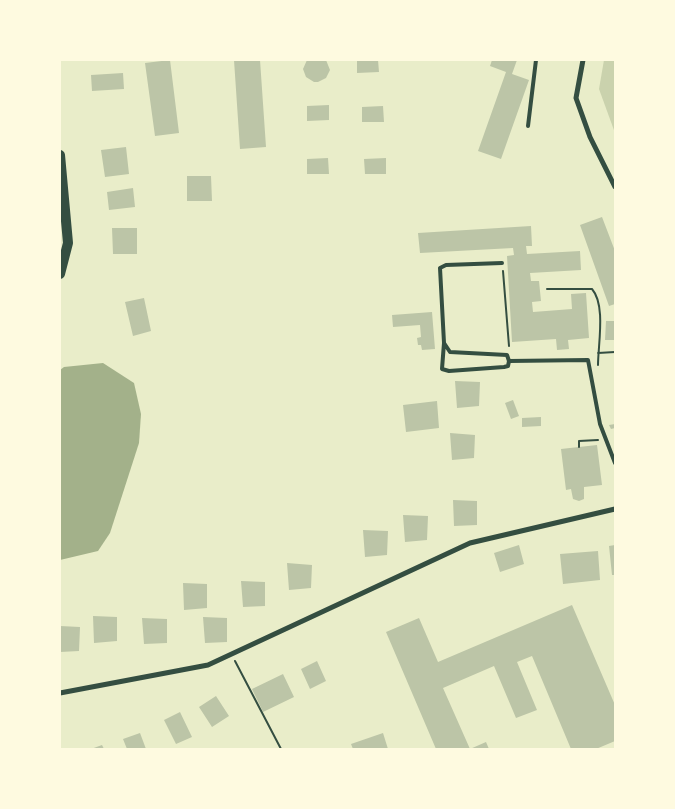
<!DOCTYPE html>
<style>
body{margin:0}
#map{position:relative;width:675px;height:809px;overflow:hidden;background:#e9edc9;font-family:"Source Sans 3",sans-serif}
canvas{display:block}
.frame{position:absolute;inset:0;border:61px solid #fefae0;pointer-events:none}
</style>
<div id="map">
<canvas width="675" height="809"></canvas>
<div class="frame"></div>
</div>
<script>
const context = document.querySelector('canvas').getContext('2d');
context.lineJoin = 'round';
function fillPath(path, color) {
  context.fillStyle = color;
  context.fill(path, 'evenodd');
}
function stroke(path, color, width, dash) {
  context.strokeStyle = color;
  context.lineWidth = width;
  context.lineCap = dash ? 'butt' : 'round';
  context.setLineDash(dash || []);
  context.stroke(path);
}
fillPath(new Path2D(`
 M 604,60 L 615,60 L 615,133 L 599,89 Z`), '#cad2ad');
fillPath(new Path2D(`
 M 103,363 L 134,383 L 141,414 L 139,443 L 110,533 L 98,551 L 60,560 L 60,370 L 64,367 Z`), '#a3b18a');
fillPath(new Path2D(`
 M 170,60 L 179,133 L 155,136 L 145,63 Z
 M 234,60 L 260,60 L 266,147 L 240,149 Z
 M 307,60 L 326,60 L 330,70 L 326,78 L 318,82 L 314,82 L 306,77 L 303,69 Z
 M 357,60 L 378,60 L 379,72 L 357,73 Z
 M 492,60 L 517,60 L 512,74 L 529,80 L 501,159 L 478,151 L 506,72 L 490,66 Z
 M 123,73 L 124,89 L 92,91 L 91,75 Z
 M 329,105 L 329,120 L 307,121 L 307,106 Z
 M 383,106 L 384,122 L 362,122 L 362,107 Z
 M 126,147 L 129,174 L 105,177 L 101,150 Z
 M 328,158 L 329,174 L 307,174 L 307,159 Z
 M 386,158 L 386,174 L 365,174 L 364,159 Z
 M 187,176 L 211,176 L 212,201 L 187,201 Z
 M 133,188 L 135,207 L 109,210 L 107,192 Z
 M 602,217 L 615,251 L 615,304 L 609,306 L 580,225 Z
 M 531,226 L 532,246 L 526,246 L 527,254 L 580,251 L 581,270 L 530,273 L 531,281 L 539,281 L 541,301 L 532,302 L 533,312 L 572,309 L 571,294 L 586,293 L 589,338 L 568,340 L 569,349 L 557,350 L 556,339 L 512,342 L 507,256 L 514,255 L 513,248 L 420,253 L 418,233 Z
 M 112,228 L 137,228 L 137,254 L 113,254 Z
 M 144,298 L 151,331 L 133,336 L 125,302 Z
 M 432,312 L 435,349 L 422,350 L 421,345 L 418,345 L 417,338 L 421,337 L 420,325 L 393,327 L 392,315 Z
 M 606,321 L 615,321 L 615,340 L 605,340 Z
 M 455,381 L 480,382 L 479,406 L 457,408 Z
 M 513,400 L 519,416 L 511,419 L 505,403 Z
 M 437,401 L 439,428 L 406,432 L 403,405 Z
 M 541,417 L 541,426 L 522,427 L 522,418 Z
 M 615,424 L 615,428 L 611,429 L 609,425 Z
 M 450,433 L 475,435 L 474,458 L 452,460 Z
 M 597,445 L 602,485 L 584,487 L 584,499 L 579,501 L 573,499 L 571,489 L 566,490 L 561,449 Z
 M 453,500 L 477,501 L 477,525 L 454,526 Z
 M 403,515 L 428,516 L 427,540 L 405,542 Z
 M 363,530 L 388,531 L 387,555 L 365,557 Z
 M 519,545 L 524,564 L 500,572 L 494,553 Z
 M 615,545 L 615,575 L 612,575 L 609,546 Z
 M 598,551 L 600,580 L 563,584 L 560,554 Z
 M 287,563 L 312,565 L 311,588 L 289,590 Z
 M 241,581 L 265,582 L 265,606 L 243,607 Z
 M 183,583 L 207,584 L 207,608 L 184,610 Z
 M 572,605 L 615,705 L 615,741 L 596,749 L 571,749 L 532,656 L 517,662 L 537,710 L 516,718 L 494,666 L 443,688 L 470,749 L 486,742 L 489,749 L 436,749 L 386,632 L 419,618 L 438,662 Z
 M 93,616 L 117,617 L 117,641 L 94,643 Z
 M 203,617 L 227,618 L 227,642 L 205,643 Z
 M 142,618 L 167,619 L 167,643 L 144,644 Z
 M 60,626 L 80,627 L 79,651 L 60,652 Z
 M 317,661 L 326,681 L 310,689 L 301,669 Z
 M 283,674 L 294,697 L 263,712 L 252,689 Z
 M 216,696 L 229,716 L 212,727 L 199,707 Z
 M 180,712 L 192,737 L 176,744 L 164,720 Z
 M 140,733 L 146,749 L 127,749 L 123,739 Z
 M 383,733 L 388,749 L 353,749 L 351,744 Z
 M 102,745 L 104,749 L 91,749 Z`), '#bcc5a7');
stroke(new Path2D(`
 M 503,271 L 509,346
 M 547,289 L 592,289 C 606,305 598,345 598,365
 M 598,353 L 615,352
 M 579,447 L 579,441 L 598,440
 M 235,661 L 281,749`), '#344e41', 2);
stroke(new Path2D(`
 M 528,126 L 536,60
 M 502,263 L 446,265 L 440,268 L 444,343 L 442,369 L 449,371 L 504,367 L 508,366 L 509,361
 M 444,343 L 450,352 L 507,355 L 509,361 L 588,360 L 600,424 L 615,463`), '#344e41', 4);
stroke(new Path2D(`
 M 583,60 L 576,98 L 590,137 L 615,187
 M 60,693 L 208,665 L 470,543 L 615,509`), '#344e41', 5);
stroke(new Path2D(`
 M 60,155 L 68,243 L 60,274`), '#344e41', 10);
</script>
